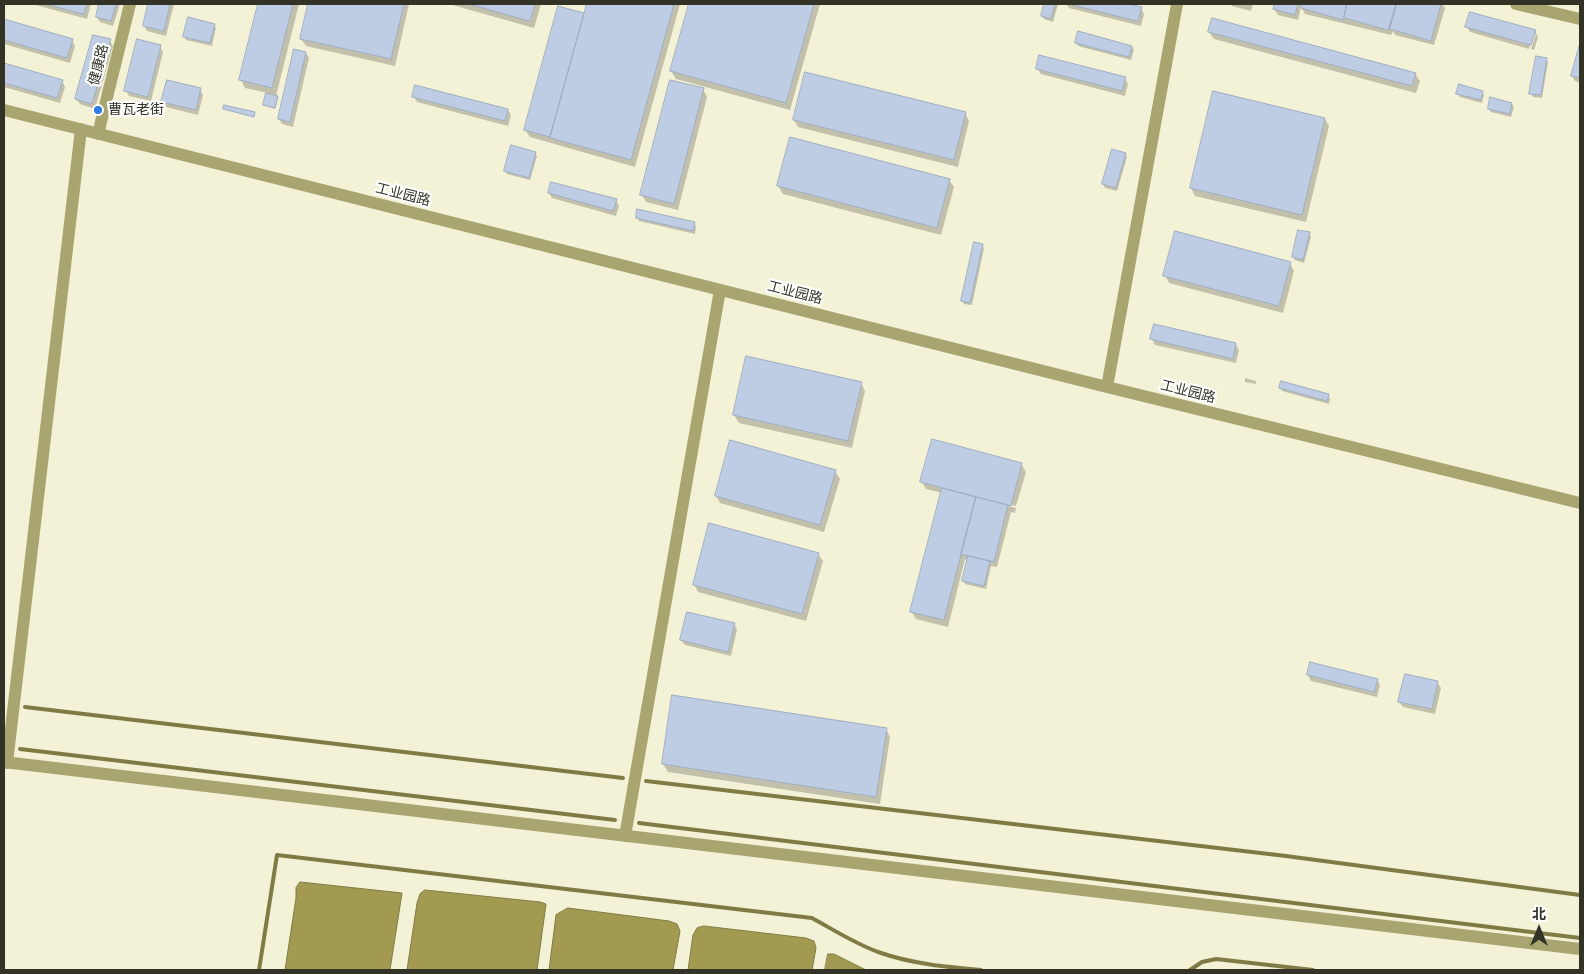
<!DOCTYPE html>
<meta charset="utf-8">
<style>
body{margin:0}
#map{position:relative;width:1584px;height:974px;overflow:hidden;background:#f3f1d6;font-family:"Open Sans","Noto Sans SC",sans-serif}
canvas{display:block}
.frame{position:absolute;inset:0;border:5px solid #323227;pointer-events:none}
.north{position:absolute;left:1514px;top:904px;width:50px;height:50px;-webkit-text-stroke:4px #fff;paint-order:stroke;rotate:0deg;font-size:14px;font-weight:700;line-height:20px;text-align:center;color:#323227}
.north::after{content:'';display:block;margin:auto;width:18px;height:22px;background:#323227;clip-path:polygon(50% 0,100% 100%,50% 72%,0 100%)}
</style>
<div id="map">
<canvas width="1584" height="974"></canvas>
<div class="frame"></div>
<div class="north">北</div>
</div>
<script>
const context = document.querySelector('canvas').getContext('2d');
context.lineJoin = 'round';
function fillPath(path, color) {
  context.fillStyle = color;
  context.fill(path, 'evenodd');
}
function stroke(path, color, width, dash) {
  context.strokeStyle = color;
  context.lineWidth = width;
  context.lineCap = dash ? 'butt' : 'round';
  context.setLineDash(dash || []);
  context.stroke(path);
}
function label(font, color, halo, rows, align = 'center') {
  context.font = font + ' "Open Sans","Noto Sans SC",sans-serif';
  context.lineWidth = 4.5;
  context.setLineDash([]);
  context.textBaseline = 'middle';
  context.strokeStyle = halo;
  context.fillStyle = color;
  for (const [text, x, y, turn = 0] of rows) {
    context.save();
    context.translate(x, y);
    context.rotate((+turn || 0) * Math.PI / 180);
    context.textAlign = isNaN(turn) ? turn : align;
    if (halo) context.strokeText(text, 0, 0);
    context.fillText(text, 0, 0);
    context.restore();
  }
}
const water = new Path2D(`
 M 300,882 L 402,893 L 390,970 L 285,970 L 296,898 L 296,888 Z
 M 425,890 L 540,902 L 546,904 L 537,970 L 407,970 L 417,903 L 420,894 Z
 M 568,908 L 669,921 L 677,924 L 680,931 L 673,970 L 549,970 L 556,915 Z
 M 704,926 L 806,938 L 814,941 L 816,948 L 812,970 L 688,970 L 693,935 L 697,928 Z
 M 828,954 L 834,954 L 866,970 L 825,970 Z`);
fillPath(water, '#a19a50');
stroke(water, '#807b44', 1);
fillPath(new Path2D(`
 M 32,4 L 91,4 L 87,19 Z
 M 101,4 L 120,4 L 113,26 L 100,22 L 97,17 Z
 M 149,4 L 174,4 L 166,36 L 147,31 L 144,26 Z
 M 259,4 L 299,4 L 276,96 L 278,98 L 275,109 L 265,105 L 268,93 L 245,88 L 241,80 Z
 M 309,4 L 409,4 L 395,66 L 306,46 L 301,39 Z
 M 449,4 L 541,4 L 534,28 Z
 M 588,4 L 680,4 L 635,167 L 530,137 L 525,130 L 559,7 L 585,14 Z
 M 690,4 L 820,4 L 790,110 L 676,79 L 671,71 Z
 M 1045,4 L 1058,4 L 1053,22 L 1044,19 L 1042,16 Z
 M 1066,4 L 1123,4 L 1141,8 L 1144,14 L 1141,26 L 1069,8 Z
 M 1231,4 L 1253,4 L 1251,11 L 1232,6 Z
 M 1276,4 L 1442,4 L 1445,8 L 1434,45 L 1395,35 L 1393,31 L 1391,35 L 1305,14 L 1301,7 L 1298,20 L 1278,15 L 1274,9 Z
 M 4,21 L 72,40 L 75,46 L 70,63 L 4,44 Z
 M 214,25 L 216,28 L 212,46 L 186,40 L 184,36 Z
 M 1467,27 L 1535,31 L 1538,37 L 1534,50 L 1531,49 L 1536,34 L 1533,34 L 1529,49 L 1470,32 Z
 M 1209,32 L 1415,74 L 1420,81 L 1416,93 L 1214,39 Z
 M 110,41 L 113,46 L 95,109 L 80,104 L 76,99 Z
 M 1076,43 L 1132,47 L 1134,50 L 1131,60 L 1078,46 Z
 M 160,46 L 163,52 L 151,101 L 129,96 L 126,91 Z
 M 1580,47 L 1580,83 L 1575,81 L 1572,76 Z
 M 306,53 L 309,58 L 293,127 L 282,124 L 279,119 Z
 M 1546,59 L 1548,62 L 1542,98 L 1533,97 L 1531,93 Z
 M 4,65 L 62,81 L 65,87 L 60,103 L 4,87 Z
 M 1037,68 L 1125,78 L 1128,84 L 1125,96 L 1041,74 Z
 M 200,89 L 203,95 L 198,115 L 166,107 L 163,102 Z
 M 703,89 L 707,97 L 678,210 L 646,202 L 642,195 Z
 M 1482,92 L 1484,95 L 1482,103 L 1460,97 L 1458,94 Z
 M 414,97 L 508,110 L 511,115 L 508,126 L 417,102 Z
 M 1512,104 L 1514,107 L 1511,117 L 1491,112 L 1489,109 Z
 M 224,109 L 254,114 L 255,115 L 254,117 Z
 M 965,113 L 969,121 L 958,167 L 798,127 L 794,120 Z
 M 1325,119 L 1329,126 L 1306,222 L 1195,196 L 1191,188 Z
 M 535,153 L 537,156 L 530,180 L 507,174 L 505,171 Z
 M 1125,154 L 1127,157 L 1117,191 L 1105,188 L 1103,184 Z
 M 949,180 L 954,187 L 941,235 L 783,194 L 778,186 Z
 M 549,193 L 616,200 L 619,206 L 616,216 L 552,198 Z
 M 637,217 L 694,223 L 696,227 L 695,234 L 639,221 Z
 M 1309,233 L 1311,237 L 1304,263 L 1295,260 L 1293,257 Z
 M 982,245 L 984,248 L 972,305 L 964,304 L 962,300 Z
 M 1290,263 L 1294,271 L 1283,313 L 1169,283 L 1165,275 Z
 M 1152,339 L 1236,345 L 1239,350 L 1236,363 L 1155,345 Z
 M 1245,378 L 1256,381 L 1256,384 L 1245,382 Z
 M 861,383 L 865,391 L 852,448 L 739,423 L 734,415 Z
 M 1280,388 L 1328,395 L 1330,399 L 1329,404 L 1282,391 Z
 M 1021,464 L 1026,472 L 1016,506 L 973,495 L 972,497 L 1016,508 L 1015,513 L 1011,512 L 997,567 L 991,566 L 986,589 L 965,584 L 963,580 L 968,560 L 965,559 L 948,627 L 916,619 L 911,611 L 942,493 L 926,489 L 922,482 Z
 M 835,471 L 840,479 L 824,532 L 720,503 L 716,496 Z
 M 818,554 L 823,561 L 806,621 L 698,592 L 694,584 Z
 M 734,624 L 737,630 L 731,656 L 685,645 L 681,640 Z
 M 1308,675 L 1377,680 L 1380,685 L 1377,697 L 1311,681 Z
 M 1437,682 L 1441,688 L 1435,714 L 1403,707 L 1399,702 Z
 M 886,729 L 890,737 L 880,804 L 668,772 L 663,764 Z`), '#0003');
stroke(new Path2D(`
 M 25,707 L 623,778
 M 20,749 L 615,820
 M 646,781 L 1286,856 L 1580,895
 M 639,823 L 1580,938
 M 259,970 L 277,855 L 812,918 C 834,930 857,945 881,953 C 913,964 947,967 981,970
 M 1190,970 L 1202,962 L 1216,959 L 1313,970`), '#807b44', 4);
const building = new Path2D(`
 M 46,4 L 87,4 L 84,14 Z
 M 99,4 L 116,4 L 111,21 L 96,17 Z
 M 148,4 L 170,4 L 164,31 L 143,26 Z
 M 258,4 L 293,4 L 272,88 L 239,80 Z
 M 308,4 L 404,4 L 391,59 L 300,39 Z
 M 469,4 L 535,4 L 530,21 Z
 M 587,4 L 674,4 L 631,160 L 550,138 Z
 M 689,4 L 814,4 L 786,103 L 670,71 Z
 M 1044,4 L 1055,4 L 1051,19 L 1041,16 Z
 M 1069,4 L 1129,4 L 1142,7 L 1138,21 Z
 M 1275,4 L 1298,4 L 1295,15 L 1273,9 Z
 M 1302,4 L 1347,4 L 1343,20 L 1301,8 Z
 M 1347,4 L 1396,4 L 1388,30 L 1344,18 Z
 M 1397,4 L 1441,4 L 1431,41 L 1390,29 Z
 M 558,6 L 584,13 L 550,137 L 524,130 Z
 M 1470,12 L 1536,30 L 1531,45 L 1465,27 Z
 M 188,17 L 215,24 L 210,43 L 183,37 Z
 M 1212,18 L 1416,73 L 1412,86 L 1208,32 Z
 M 4,19 L 73,39 L 67,58 L 4,40 Z
 M 1078,31 L 1132,46 L 1129,57 L 1075,43 Z
 M 93,35 L 111,39 L 92,104 L 75,99 Z
 M 137,39 L 161,45 L 148,97 L 124,91 Z
 M 1580,43 L 1580,78 L 1571,76 Z
 M 294,49 L 306,52 L 290,122 L 278,119 Z
 M 1039,55 L 1126,77 L 1122,91 L 1036,69 Z
 M 1536,56 L 1547,58 L 1541,95 L 1529,94 Z
 M 4,63 L 63,80 L 57,98 L 4,83 Z
 M 805,72 L 966,112 L 954,160 L 793,120 Z
 M 167,80 L 201,88 L 196,110 L 161,102 Z
 M 670,80 L 704,88 L 674,204 L 640,195 Z
 M 1459,84 L 1483,91 L 1481,100 L 1456,94 Z
 M 415,85 L 508,109 L 505,121 L 412,97 Z
 M 1213,91 L 1325,118 L 1302,215 L 1190,188 Z
 M 266,93 L 278,96 L 275,108 L 263,105 Z
 M 1490,97 L 1512,103 L 1510,114 L 1488,109 Z
 M 224,105 L 255,112 L 254,117 L 223,109 Z
 M 790,137 L 950,179 L 937,228 L 777,186 Z
 M 511,145 L 536,152 L 529,178 L 504,171 Z
 M 1112,149 L 1126,153 L 1116,188 L 1102,184 Z
 M 551,182 L 617,199 L 613,211 L 548,193 Z
 M 637,209 L 695,222 L 693,231 L 636,218 Z
 M 1298,230 L 1310,232 L 1303,260 L 1292,257 Z
 M 1175,231 L 1291,262 L 1279,306 L 1163,276 Z
 M 974,242 L 983,244 L 970,303 L 961,301 Z
 M 1154,324 L 1236,343 L 1233,359 L 1150,339 Z
 M 746,356 L 862,382 L 848,441 L 733,415 Z
 M 1281,381 L 1329,394 L 1327,401 L 1279,388 Z
 M 932,439 L 1022,463 L 1011,506 L 920,482 Z
 M 730,440 L 836,470 L 820,525 L 715,496 Z
 M 942,488 L 976,497 L 944,620 L 910,612 Z
 M 976,497 L 1008,505 L 994,562 L 961,554 Z
 M 709,523 L 819,553 L 802,614 L 693,585 Z
 M 968,556 L 990,561 L 984,586 L 962,581 Z
 M 687,612 L 735,623 L 728,652 L 680,640 Z
 M 1310,662 L 1378,679 L 1374,692 L 1307,675 Z
 M 1405,674 L 1438,681 L 1432,709 L 1398,702 Z
 M 672,695 L 887,728 L 876,797 L 662,764 Z`);
fillPath(building, '#becde3');
stroke(building, '#9eadc3', 1);
stroke(new Path2D(`
 M 1516,4 L 1580,19
 M 4,110 L 1107,387 L 1580,503
 M 98,134 L 130,4
 M 1107,387 L 1177,4
 M 4,762 L 1580,949
 M 7,763 L 81,129
 M 625,836 L 720,290`), '#a9a571', 12);
for (const [x, y, r, color] of [
 [98,110,5,"#3179e6"]
]) {
  const dot = new Path2D();
  dot.arc(x, y, r, 0, 2 * Math.PI);
  context.fillStyle = color;
  context.fill(dot);
  stroke(dot, '#fff', 2);
}
label('14px', '#323227', '#fff', [
 ["健康路",99,65,-76],
 ["工业园路",403,195,14],
 ["工业园路",795,293,14],
 ["工业园路",1188,392,14]
]);
label('14px', '#323227', '#fff', [
 ["曹瓦老街",108,110]
], 'left');
</script>
